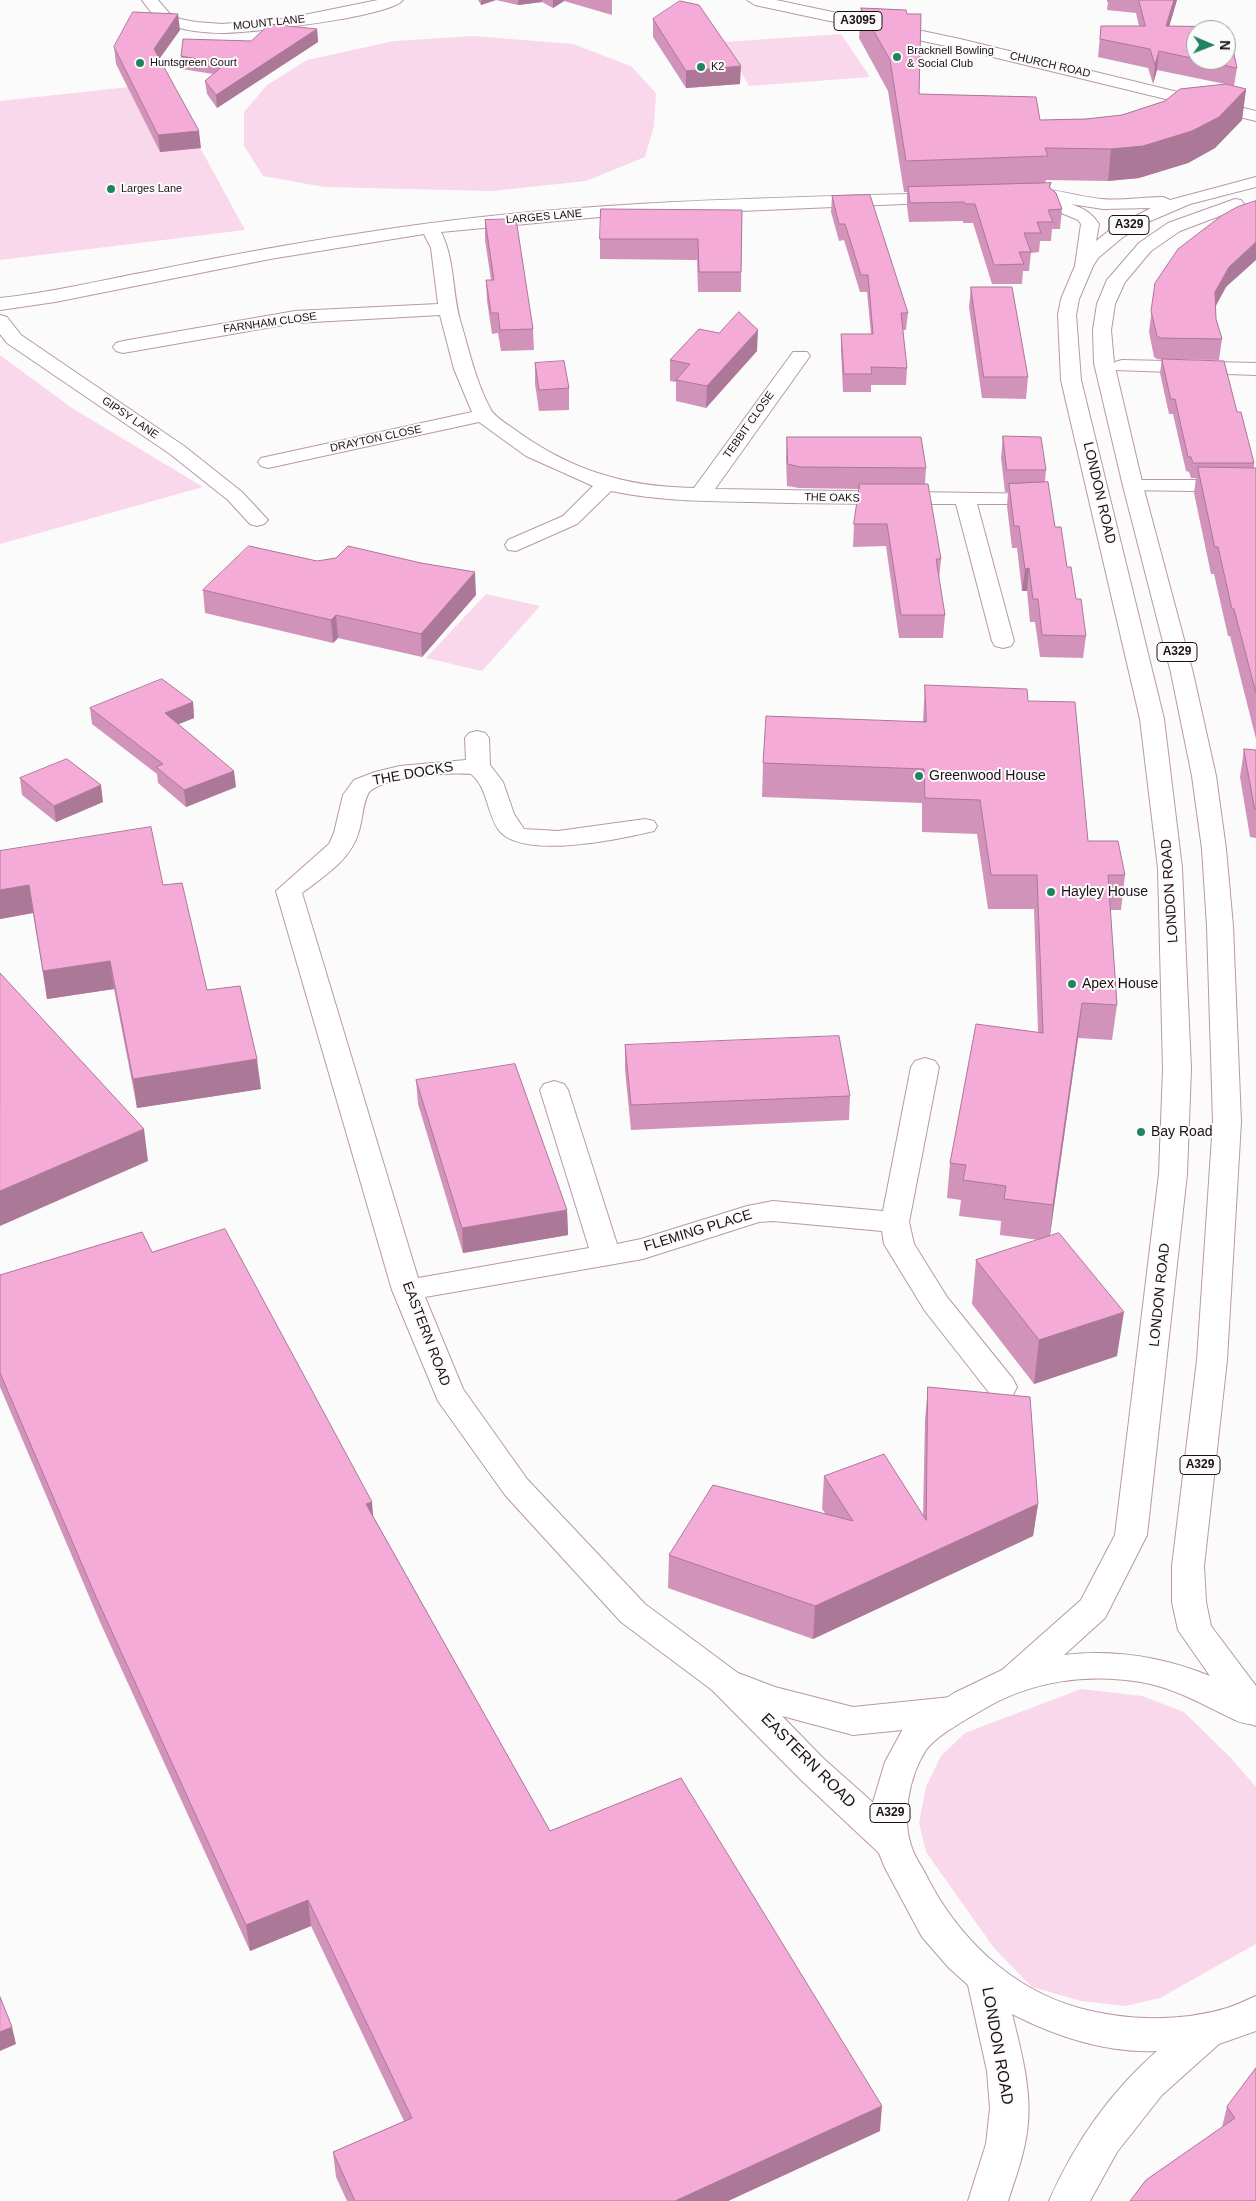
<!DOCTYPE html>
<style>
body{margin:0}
#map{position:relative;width:1256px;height:2201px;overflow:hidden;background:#fbfbfb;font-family:Arial,sans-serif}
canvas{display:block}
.north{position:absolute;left:1186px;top:20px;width:50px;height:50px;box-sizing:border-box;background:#fbfbfb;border:1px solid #a29da0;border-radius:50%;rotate:91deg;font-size:14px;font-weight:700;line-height:20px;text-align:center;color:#1c1017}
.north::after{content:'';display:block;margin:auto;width:18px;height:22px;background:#22845e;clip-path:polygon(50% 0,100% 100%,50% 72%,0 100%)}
</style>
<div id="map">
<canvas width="1256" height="2201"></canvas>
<div class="north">N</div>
</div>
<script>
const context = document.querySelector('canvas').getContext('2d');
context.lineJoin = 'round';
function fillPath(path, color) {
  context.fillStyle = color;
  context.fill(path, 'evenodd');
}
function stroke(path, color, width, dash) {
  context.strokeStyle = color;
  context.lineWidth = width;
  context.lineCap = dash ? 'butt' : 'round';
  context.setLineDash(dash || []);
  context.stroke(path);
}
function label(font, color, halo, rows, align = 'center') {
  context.font = font + ' Arial,sans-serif';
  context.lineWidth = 4;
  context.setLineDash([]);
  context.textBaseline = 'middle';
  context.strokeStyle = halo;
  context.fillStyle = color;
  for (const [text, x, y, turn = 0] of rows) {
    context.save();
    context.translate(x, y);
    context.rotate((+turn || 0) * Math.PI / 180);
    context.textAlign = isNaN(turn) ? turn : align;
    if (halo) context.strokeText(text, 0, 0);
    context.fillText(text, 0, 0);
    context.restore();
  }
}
fillPath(new Path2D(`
 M 841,34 L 870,77 L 749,86 L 724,42 Z
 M 473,36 L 573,44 L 631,66 L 656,93 L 654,126 L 645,157 L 586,181 L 492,191 L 324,187 L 263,176 L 244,146 L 244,112 L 267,85 L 307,60 L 394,41 Z
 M 165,83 L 245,230 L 0,260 L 0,101 Z
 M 0,355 L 72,408 L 203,487 L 0,544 Z
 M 486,594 L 540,606 L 482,671 L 426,658 Z
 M 1081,1689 L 1142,1696 L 1184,1712 L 1230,1757 L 1256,1787 L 1256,1944 L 1160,1998 L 1125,2006 L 1081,2001 L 1032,1987 L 994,1948 L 926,1852 L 919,1823 L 926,1787 L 941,1756 L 965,1733 Z`), '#f9d8eb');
const street = new Path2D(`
 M 142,0 L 158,0 L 169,13 L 180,19 L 196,22 L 222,24 L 284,19 L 378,0 L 403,0 C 391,17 248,33 223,33 C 205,33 187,31 170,25 C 157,21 150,11 142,0 Z
 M 944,193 L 950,194 L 953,198 L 950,202 L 600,217 L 441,232 C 455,260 452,291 460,320 C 469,350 476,383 491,410 C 495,417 507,424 514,429 C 570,470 625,487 694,488 L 793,352 L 807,352 L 810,356 L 715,489 L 1045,494 L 1048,498 L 1045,502 L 1038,504 L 977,504 L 1014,641 L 1011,646 L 1003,648 L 995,646 L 992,641 L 956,504 C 888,504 820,504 751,502 C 704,501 658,501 611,491 L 577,524 L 516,551 L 508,550 L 505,545 L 508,540 L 563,516 L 593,486 L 526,456 L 479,422 L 268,468 L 261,466 L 258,462 L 261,458 L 472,412 L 454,369 L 440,315 L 295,323 L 123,353 L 116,351 L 113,347 L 116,343 L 123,341 L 295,311 L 438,304 L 431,248 L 424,234 L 270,259 L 55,302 L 0,310 L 0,298 C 49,293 97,281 146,272 C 228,255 312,240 395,228 C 577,201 761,198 944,193 Z
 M 0,315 L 7,317 L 21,335 L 184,446 L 242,492 L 268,520 L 264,524 L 257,526 L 250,524 L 228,500 L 170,454 L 7,343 L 0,334 Z
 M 1122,360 L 1256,363 L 1256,375 L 1115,370 L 1112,366 L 1115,362 Z
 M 1133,480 L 1256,480 L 1256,492 L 1126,490 L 1123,486 L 1126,482 Z
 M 477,731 L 485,733 L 489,738 L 490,765 L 503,782 L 514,814 L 524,829 L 558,831 L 645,819 L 654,821 L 657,826 L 654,831 C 621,839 519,861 498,829 C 487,813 487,786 471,774 C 447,772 387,776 369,792 C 362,805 363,820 358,834 C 350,860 323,877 302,893 L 418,1278 L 589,1248 L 540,1090 L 544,1084 L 554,1081 L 564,1084 L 568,1090 L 617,1244 L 641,1239 L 747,1206 L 773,1201 L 883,1211 L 911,1067 L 915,1061 L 925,1058 L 935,1061 L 939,1067 L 909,1222 L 914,1244 L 947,1297 L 1013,1379 L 1017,1387 L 1013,1395 L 1002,1398 L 991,1395 L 925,1311 L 884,1244 L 882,1231 L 773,1221 L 759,1222 L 643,1259 L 425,1297 L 463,1389 L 527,1479 L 645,1604 L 738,1673 L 775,1687 L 853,1707 L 951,1697 L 963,1701 L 968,1711 L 963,1721 L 951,1725 L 853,1735 L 782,1716 L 824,1759 L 905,1831 L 910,1842 L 905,1853 L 892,1857 L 879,1853 L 800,1779 L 712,1690 L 621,1622 L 505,1495 L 438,1401 L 392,1290 L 276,891 L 329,844 L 334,833 L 343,795 L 354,780 L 375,772 L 400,766 L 466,760 L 465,738 L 469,733 Z`);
const primary = new Path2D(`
 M 747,0 L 776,0 L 960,39 L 1256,111 L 1256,121 L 960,49 L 755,5 Z
 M 1256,177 L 1256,187 L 1190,204 L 1148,222 L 1123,237 L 1098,258 L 1093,266 L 1079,299 L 1076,315 L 1081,380 L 1164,719 L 1182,868 L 1191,1069 L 1187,1174 L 1147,1535 L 1105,1618 L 1064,1655 C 1115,1649 1163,1657 1210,1676 L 1178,1630 L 1172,1602 L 1172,1566 L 1197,1360 L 1213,1122 L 1207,926 L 1202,849 L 1192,776 L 1171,673 L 1123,486 L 1094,363 L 1093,330 L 1097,304 L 1107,280 L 1139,243 L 1168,223 L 1235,199 L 1241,200 L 1244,204 L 1241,208 L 1180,231 L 1151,251 L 1125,282 L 1115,304 L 1111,330 L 1114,363 L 1143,486 L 1193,673 L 1216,776 L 1226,849 L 1233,926 L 1241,1122 L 1227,1360 L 1204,1566 L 1206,1602 L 1211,1626 L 1256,1686 L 1256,1726 C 1249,1723 1242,1724 1235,1720 C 1203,1705 1178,1689 1141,1682 C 1087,1673 1031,1681 984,1709 C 967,1719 937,1735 926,1750 C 909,1776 901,1819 912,1848 C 915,1858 922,1866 926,1875 C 957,1937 1011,1989 1079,2008 C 1125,2021 1181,2022 1227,2008 C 1237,2005 1246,2000 1256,1996 L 1256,2031 L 1219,2044 L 1162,2095 L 1117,2152 L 1090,2201 L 1049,2201 C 1074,2144 1110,2092 1157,2051 C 1107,2053 1057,2037 1012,2014 C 1021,2050 1031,2087 1028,2123 C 1026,2150 1016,2176 1008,2201 L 968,2201 L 986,2144 L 990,2108 L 987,2071 L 968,1985 L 949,1968 L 922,1937 L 885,1868 L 874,1841 L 873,1802 L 885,1762 L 904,1727 L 954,1693 L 1002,1670 L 1081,1600 L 1115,1535 L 1159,1174 L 1163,1069 L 1158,868 L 1140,719 L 1061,380 L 1058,315 L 1061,299 L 1075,266 L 1081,224 L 1078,220 L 1052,209 L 1049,205 L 1053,201 L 1014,199 L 1011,195 L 1014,191 C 1043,184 1073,196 1101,199 C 1121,201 1143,197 1163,197 L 1170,200 ZM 1071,204 L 1103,209 L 1151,208 L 1111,229 L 1096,241 L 1099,224 C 1091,212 1084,209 1071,204 Z`);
stroke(street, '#b997ab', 2);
stroke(primary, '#b997ab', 2);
fillPath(street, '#fff');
fillPath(primary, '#fff');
fillPath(new Path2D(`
 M 478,0 L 612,0 L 612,15 L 564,1 L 553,8 L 542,2 L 518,5 L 496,0 L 481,5 Z
 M 1107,0 L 1177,0 L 1169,26 L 1228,27 L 1237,68 L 1234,86 L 1246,89 L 1242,120 L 1215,148 L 1188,163 L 1139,178 L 1108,181 L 1046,180 L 1045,184 L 1051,183 L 1050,188 L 1056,193 L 1062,209 L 1060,229 L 1052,229 L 1051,241 L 1040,241 L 1039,252 L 1031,253 L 1029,271 L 1023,271 L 1022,284 L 992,284 L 973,223 L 963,223 L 963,221 L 909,222 L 907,206 L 907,192 L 904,192 L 888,91 L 859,38 L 861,8 L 906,10 L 907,14 L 921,14 L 919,94 L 1036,97 L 1040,120 L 1086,119 L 1122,115 L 1165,101 L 1180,89 L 1225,84 L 1157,70 L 1153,84 L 1148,68 L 1098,57 L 1101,26 L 1139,26 L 1136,13 L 1107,10 L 1108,2 L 1107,2 ZM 1196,30 L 1226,30 L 1226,60 L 1196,60 Z
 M 653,19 L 740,84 L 686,88 L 653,37 Z
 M 317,29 L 318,42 L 217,108 L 207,94 L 205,81 L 213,74 L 182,69 L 181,56 L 251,41 Z
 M 180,30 L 159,59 L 201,148 L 160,152 L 116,64 L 114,47 Z
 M 832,196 L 908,313 L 906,330 L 903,330 L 907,368 L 906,385 L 871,385 L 871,392 L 843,392 L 841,351 L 841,334 L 871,334 L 867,292 L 860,292 L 844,240 L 839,241 L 831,212 Z
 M 742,210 L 741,292 L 698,292 L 697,260 L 600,259 L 600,239 Z
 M 485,220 L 533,329 L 534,350 L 501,351 L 498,333 L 492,334 L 487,301 L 486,280 L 491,280 L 485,240 Z
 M 1155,283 L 1226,287 L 1216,306 L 1216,319 L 1222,339 L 1219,360 L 1157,359 L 1154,357 L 1149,332 Z
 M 971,287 L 1028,377 L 1026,399 L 982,398 L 969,307 Z
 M 757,351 L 706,408 L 676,401 L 676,382 L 670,381 L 670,360 Z
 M 1162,359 L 1237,412 L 1254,463 L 1254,468 L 1256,468 L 1256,739 L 1230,636 L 1228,636 L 1214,574 L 1211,574 L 1194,493 L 1196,478 L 1191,478 L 1189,472 L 1186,471 L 1173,414 L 1169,414 L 1160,373 Z
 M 535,363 L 569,388 L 569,410 L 539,411 L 535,384 Z
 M 1003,436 L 1046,470 L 1045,482 L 1055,527 L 1086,636 L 1083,658 L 1040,657 L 1035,622 L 1030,622 L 1027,591 L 1022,591 L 1017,548 L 1012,548 L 1007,506 L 1008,492 L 1005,492 L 1001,458 Z
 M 787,437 L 926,468 L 925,484 L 941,559 L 939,579 L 945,615 L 943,638 L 899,638 L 886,546 L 853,547 L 854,524 L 859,489 L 799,488 L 787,486 L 786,459 Z
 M 203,590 L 476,595 L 422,657 L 338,638 L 333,643 L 205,613 Z
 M 925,685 L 1028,701 L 1088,841 L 1125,875 L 1121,910 L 1110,910 L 1117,1005 L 1112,1040 L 1078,1038 L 1050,1236 L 1117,1356 L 1034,1384 L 972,1304 L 976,1260 L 1039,1240 L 1000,1235 L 1001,1221 L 959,1216 L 961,1200 L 947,1198 L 950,1163 L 1038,1032 L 1034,909 L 988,909 L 977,834 L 922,832 L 922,803 L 762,797 L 763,763 L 923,721 Z
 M 193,702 L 194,718 L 178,724 L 236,787 L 186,807 L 158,783 L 157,774 L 92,724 L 90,708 Z
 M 1244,749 L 1256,750 L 1256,838 L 1250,837 L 1240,777 Z
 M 20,778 L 103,802 L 56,822 L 22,795 Z
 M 0,851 L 163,885 L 207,990 L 261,1089 L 137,1108 L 114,989 L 47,999 L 33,913 L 0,919 Z
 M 625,1045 L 850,1096 L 849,1120 L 631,1130 L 625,1070 Z
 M 416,1080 L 567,1210 L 568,1235 L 463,1253 L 418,1104 Z
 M 152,1252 L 373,1516 L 550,1831 L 880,2131 L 728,2201 L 347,2201 L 336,2177 L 333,2152 L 404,2121 L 311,1926 L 250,1951 L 100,1622 L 0,1387 L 0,1275 Z
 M 928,1387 L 1038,1504 L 1033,1536 L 813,1639 L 668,1588 L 669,1555 L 825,1513 L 822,1509 L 824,1476 L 923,1516 L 925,1420 Z
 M 1256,2068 L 1256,2201 L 1222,2127 L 1227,2107 Z`), '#d293ba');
fillPath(new Path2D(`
 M 481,0 L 496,0 L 481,5 Z
 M 518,0 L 542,0 L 542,2 L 518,5 Z
 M 553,0 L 564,0 L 564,1 L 553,8 Z
 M 1174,0 L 1177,0 L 1164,44 L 1166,26 Z
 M 178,14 L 180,30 L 155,65 L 154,49 Z
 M 317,29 L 318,42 L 217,108 L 216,95 Z
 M 1159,51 L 1157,70 L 1153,84 L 1155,65 Z
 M 741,66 L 740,84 L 686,88 L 686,71 Z
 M 1246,89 L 1242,120 L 1215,148 L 1188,163 L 1139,178 L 1108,181 L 1111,149 Z
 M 199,131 L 201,148 L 160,152 L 158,135 Z
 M 1256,242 L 1256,260 L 1226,287 L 1212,312 L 1215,292 L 1229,267 Z
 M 758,330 L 757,351 L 706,408 L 707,386 Z
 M 1029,568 L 1027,591 L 1022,591 L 1025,569 Z
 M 475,572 L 476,595 L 422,657 L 421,634 Z
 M 336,615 L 338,638 L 333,643 L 331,620 Z
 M 193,702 L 194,718 L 167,729 L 165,713 Z
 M 234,771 L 236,787 L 186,807 L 184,790 Z
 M 101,785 L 103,802 L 56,822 L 54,806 Z
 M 29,885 L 33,913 L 0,919 L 0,890 Z
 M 110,961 L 114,989 L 47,999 L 43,971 Z
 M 1082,1003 L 1078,1038 L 1049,1241 L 1053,1205 Z
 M 257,1059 L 261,1089 L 137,1108 L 133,1079 Z
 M 144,1129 L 148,1161 L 0,1226 L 0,1191 Z
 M 567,1210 L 568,1235 L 463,1253 L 462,1228 Z
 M 1124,1312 L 1117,1356 L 1034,1384 L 1039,1340 Z
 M 372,1502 L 374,1527 L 366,1504 Z
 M 1038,1504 L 1033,1536 L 813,1639 L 815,1606 Z
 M 308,1900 L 311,1926 L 250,1951 L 246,1925 Z
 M 12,2027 L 16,2044 L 0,2051 L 0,2032 Z
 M 882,2106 L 880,2131 L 728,2201 L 675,2201 Z`), '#ab7897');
const building = new Path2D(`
 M 1139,0 L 1174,0 L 1166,26 L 1228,27 L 1237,68 L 1200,60 L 1226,60 L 1226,30 L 1196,30 L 1196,59 L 1159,51 L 1155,65 L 1150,49 L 1100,39 L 1101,26 L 1145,26 Z
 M 680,1 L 699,5 L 741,66 L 686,71 L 653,19 Z
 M 861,8 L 906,10 L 907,14 L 921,14 L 919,94 L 1036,97 L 1040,120 L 1086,119 L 1122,115 L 1165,101 L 1180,89 L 1226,84 L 1246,89 L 1219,117 L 1192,131 L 1143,146 L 1111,149 L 1045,148 L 1048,156 L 906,161 L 890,60 Z
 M 133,12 L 178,14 L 154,49 L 199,131 L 158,135 L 114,47 Z
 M 270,24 L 317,29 L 216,95 L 205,81 L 225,64 L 181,56 L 183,39 L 251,41 Z
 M 1051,183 L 1049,187 L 1056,193 L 1062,209 L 1048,210 L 1053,222 L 1037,222 L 1041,233 L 1024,233 L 1031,252 L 1019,252 L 1024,264 L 994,265 L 975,204 L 965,204 L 964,202 L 910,203 L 908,187 Z
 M 870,195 L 908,313 L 901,313 L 907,368 L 871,367 L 872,374 L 844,374 L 841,334 L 873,334 L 868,275 L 861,275 L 845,224 L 839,224 L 832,196 Z
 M 1256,201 L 1256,242 L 1229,267 L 1215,292 L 1216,319 L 1222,339 L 1160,338 L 1157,336 L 1151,311 L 1155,283 L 1178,249 L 1221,216 L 1237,207 Z
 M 601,209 L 742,210 L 741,272 L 699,272 L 698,239 L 600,239 Z
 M 516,219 L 533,329 L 500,330 L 498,313 L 491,313 L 486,280 L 494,280 L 485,220 Z
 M 971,287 L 1012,287 L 1028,377 L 984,377 Z
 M 739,312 L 758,330 L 707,386 L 676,380 L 690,364 L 670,360 L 699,329 L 719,333 Z
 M 1162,359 L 1224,361 L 1237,412 L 1241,412 L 1254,463 L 1193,463 L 1191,457 L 1188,457 L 1175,399 L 1171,399 Z
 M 564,361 L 569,388 L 539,390 L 535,363 Z
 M 1003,436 L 1041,437 L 1046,470 L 1007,470 Z
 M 787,437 L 921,437 L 926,468 L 800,467 L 788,464 Z
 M 1198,467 L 1256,468 L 1256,693 L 1234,609 L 1232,609 L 1218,547 L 1215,547 Z
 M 1048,482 L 1055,527 L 1061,527 L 1067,567 L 1071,567 L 1076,599 L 1081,599 L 1086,636 L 1042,635 L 1038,599 L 1033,599 L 1029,568 L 1025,569 L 1019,526 L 1014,526 L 1009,484 Z
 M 860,484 L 928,484 L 941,559 L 936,559 L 945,615 L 901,615 L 887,524 L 854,524 Z
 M 249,546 L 317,561 L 336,558 L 348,546 L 421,563 L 475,572 L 421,634 L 336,615 L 331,620 L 203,590 Z
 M 162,679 L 193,702 L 165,713 L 234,771 L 184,790 L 156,767 L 163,764 L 90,708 Z
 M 925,685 L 1027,689 L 1028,701 L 1075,702 L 1088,841 L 1118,841 L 1125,875 L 1108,875 L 1117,1005 L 1082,1003 L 1053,1205 L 1004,1199 L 1006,1186 L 963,1180 L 966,1165 L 950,1163 L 976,1024 L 1043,1033 L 1037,875 L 991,875 L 980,800 L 925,798 L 924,769 L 763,763 L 766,716 L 926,722 Z
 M 1244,749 L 1256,750 L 1256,809 L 1255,809 Z
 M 67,759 L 101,785 L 54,806 L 20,778 Z
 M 151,827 L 163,885 L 182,883 L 207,990 L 240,986 L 257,1059 L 133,1079 L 110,961 L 43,971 L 29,885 L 0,890 L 0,851 Z
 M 0,973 L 144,1129 L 0,1191 Z
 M 839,1036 L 850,1096 L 631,1105 L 625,1045 Z
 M 515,1064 L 567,1210 L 462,1228 L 416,1080 Z
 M 225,1229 L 372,1502 L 366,1504 L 550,1831 L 681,1778 L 882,2106 L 675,2201 L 355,2201 L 333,2152 L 412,2118 L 308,1900 L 246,1925 L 96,1597 L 0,1373 L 0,1275 L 142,1232 L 152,1252 Z
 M 1059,1233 L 1124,1312 L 1039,1340 L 976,1260 Z
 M 928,1387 L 1030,1397 L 1038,1504 L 815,1606 L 669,1555 L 713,1485 L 853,1521 L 824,1476 L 884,1454 L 926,1520 Z
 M 0,1997 L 12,2027 L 0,2032 Z
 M 1256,2068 L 1256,2201 L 1130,2201 L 1146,2180 L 1235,2118 L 1227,2107 Z`);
fillPath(building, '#f4abd8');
stroke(building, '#ab7897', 1);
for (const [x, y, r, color] of [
 [897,57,5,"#22845e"],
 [140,63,5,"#22845e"],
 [701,67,5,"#22845e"],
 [111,189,5,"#22845e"],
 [919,776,5,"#22845e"],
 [1051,892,5,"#22845e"],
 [1072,984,5,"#22845e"],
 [1141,1132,5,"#22845e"]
]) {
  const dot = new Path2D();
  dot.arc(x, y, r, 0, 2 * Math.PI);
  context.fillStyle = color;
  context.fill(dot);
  stroke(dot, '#fbfbfb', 2);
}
label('11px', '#1c1017', '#fbfbfb', [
 ["MOUNT LANE",269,23,-6],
 ["CHURCH ROAD",1050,65,13],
 ["LARGES LANE",544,217,-5],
 ["FARNHAM CLOSE",270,323,-8],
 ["GIPSY LANE",130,418,34],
 ["TEBBIT CLOSE",749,425,-55],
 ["DRAYTON CLOSE",376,439,-12],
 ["THE OAKS",832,498,1]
]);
label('11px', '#1c1017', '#fbfbfb', [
 ["Bracknell Bowling",907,51],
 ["& Social Club",907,64],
 ["Huntsgreen Court",150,63],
 ["K2",711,67],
 ["Larges Lane",121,189]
], 'left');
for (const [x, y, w] of [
 [858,21,48],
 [1129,225,40],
 [1177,652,40],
 [1200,1465,40],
 [890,1813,40]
]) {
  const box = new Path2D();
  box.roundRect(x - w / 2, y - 9.5, w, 19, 4);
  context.fillStyle = '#fbfbfb';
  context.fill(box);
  stroke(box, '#1c1017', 1);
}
label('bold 12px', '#1c1017', null, [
 ["A3095",858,21],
 ["A329",1129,225],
 ["A329",1177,652],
 ["A329",1200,1465],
 ["A329",890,1813]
]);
label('14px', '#1c1017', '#fbfbfb', [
 ["LONDON ROAD",1099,493,77],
 ["THE DOCKS",413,774,-10],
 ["LONDON ROAD",1170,891,-94],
 ["FLEMING PLACE",698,1231,-17],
 ["LONDON ROAD",1160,1295,-84],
 ["EASTERN ROAD",426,1334,69]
]);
label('14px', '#1c1017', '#fbfbfb', [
 ["Greenwood House",929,776],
 ["Hayley House",1061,892],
 ["Apex House",1082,984],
 ["Bay Road",1151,1132]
], 'left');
label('16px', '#1c1017', '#fbfbfb', [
 ["EASTERN ROAD",808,1761,45],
 ["LONDON ROAD",997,2046,80]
]);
</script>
